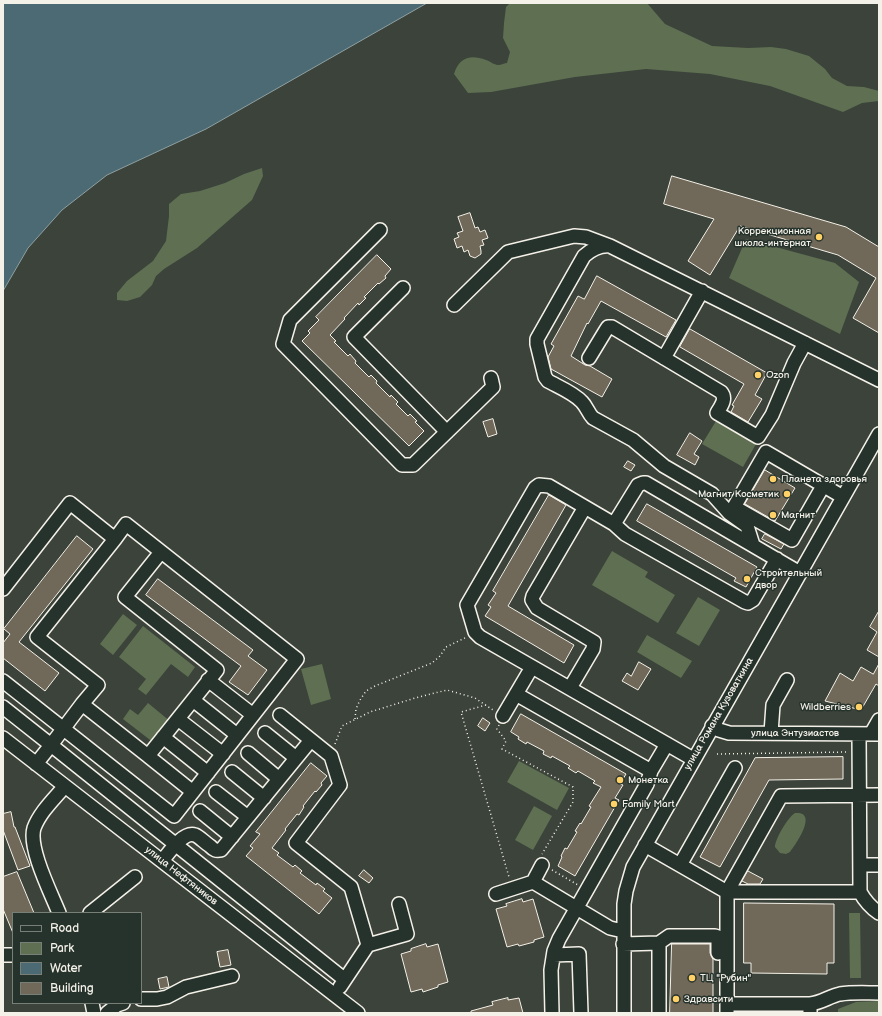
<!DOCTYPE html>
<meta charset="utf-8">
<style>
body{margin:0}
#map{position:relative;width:882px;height:1016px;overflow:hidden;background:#3c433a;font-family:"Balsamiq Sans",sans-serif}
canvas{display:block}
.frame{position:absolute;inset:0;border:4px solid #f4f1e8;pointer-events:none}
.legend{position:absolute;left:12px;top:912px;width:130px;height:92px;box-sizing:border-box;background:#26332d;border:1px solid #787f78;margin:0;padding:5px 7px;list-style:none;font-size:12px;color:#f4f1e8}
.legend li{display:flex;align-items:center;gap:8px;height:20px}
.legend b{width:20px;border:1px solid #787f78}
</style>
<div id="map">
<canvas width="882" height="1016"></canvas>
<div class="frame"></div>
<ul class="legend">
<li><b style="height:5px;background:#26332d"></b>Road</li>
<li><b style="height:11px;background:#5e6f52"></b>Park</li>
<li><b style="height:11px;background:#4c6a73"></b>Water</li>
<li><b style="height:11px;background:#706858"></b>Building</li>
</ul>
</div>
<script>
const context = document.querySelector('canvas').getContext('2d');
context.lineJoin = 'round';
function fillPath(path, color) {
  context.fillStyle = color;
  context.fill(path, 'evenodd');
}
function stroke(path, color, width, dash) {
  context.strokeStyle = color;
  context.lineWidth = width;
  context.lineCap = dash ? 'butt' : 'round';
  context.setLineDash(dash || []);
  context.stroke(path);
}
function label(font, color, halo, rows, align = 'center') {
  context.font = font + ' "Balsamiq Sans",sans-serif';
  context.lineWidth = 3;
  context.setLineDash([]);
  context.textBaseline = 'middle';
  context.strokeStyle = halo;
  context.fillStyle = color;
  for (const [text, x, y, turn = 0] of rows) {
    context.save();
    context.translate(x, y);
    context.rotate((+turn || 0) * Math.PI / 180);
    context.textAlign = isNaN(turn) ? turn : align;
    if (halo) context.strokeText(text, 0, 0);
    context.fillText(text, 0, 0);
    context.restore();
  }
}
fillPath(new Path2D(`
 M 510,3 L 647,3 L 665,24 L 712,46 L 748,48 L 771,47 L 786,49 L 809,56 L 825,69 L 832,78 L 847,86 L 864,87 L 879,91 L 879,101 L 862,103 L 843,112 L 770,86 L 710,74 L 646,69 L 575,77 L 491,92 L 468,93 L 454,74 C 459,57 471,54 486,60 C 490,61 494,65 498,65 C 501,65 505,63 507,63 L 510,52 L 503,38 L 504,23 L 506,7 Z
 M 262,168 L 263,176 L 252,200 L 197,248 L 164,269 L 156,276 L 152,285 L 140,297 L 127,301 L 117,300 L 117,293 L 127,281 L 153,261 L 166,241 L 169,216 L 169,204 L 181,194 L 200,191 L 225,183 L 244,174 Z
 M 746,239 L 835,263 L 859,282 L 840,334 L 729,278 Z
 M 716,421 L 756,444 L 743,467 L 702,444 Z
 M 612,551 L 648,572 L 645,577 L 675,595 L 658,623 L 592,585 Z
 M 698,597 L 720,610 L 699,646 L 676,633 Z
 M 123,614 L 137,625 L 113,655 L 100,644 Z
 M 143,626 L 195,667 L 188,677 L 171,664 L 146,695 L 138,689 L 146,679 L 119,657 Z
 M 647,635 L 692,661 L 681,678 L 637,652 Z
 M 322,664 L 331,699 L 311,705 L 301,669 Z
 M 148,703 L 171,722 L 154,743 L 123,719 L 130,709 L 138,715 Z
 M 519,761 L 569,788 L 557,810 L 507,782 Z
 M 534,806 L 552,816 L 533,850 L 515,840 Z
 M 795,813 C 819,811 796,844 790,852 L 786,854 L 780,853 L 775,847 C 775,839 788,817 795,813 Z
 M 849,913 L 860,913 L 861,978 L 850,978 Z
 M 879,1001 L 879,1013 L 838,1013 L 838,1009 L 856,1002 Z`), '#5e6f52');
const water = new Path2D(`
 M 3,3 L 427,3 L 206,129 L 107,175 L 62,210 L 28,248 L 3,291 Z`);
fillPath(water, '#4c6a73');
stroke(water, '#8fa0a2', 1);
const building = new Path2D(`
 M 672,176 L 846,227 L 879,247 L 879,333 L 853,318 L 876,278 L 838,255 L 740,226 L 710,275 L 688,261 L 714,219 L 664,204 Z
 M 470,213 L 475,228 L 478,227 L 480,232 L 485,230 L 488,238 L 482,240 L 484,245 L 480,246 L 481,251 L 481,254 L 475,258 L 470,256 L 468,250 L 464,252 L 462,246 L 457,248 L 454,239 L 459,237 L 457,233 L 463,231 L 458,217 Z
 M 377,255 L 391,269 L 385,276 L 386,278 L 379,284 L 378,283 L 364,297 L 366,298 L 359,305 L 358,303 L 344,318 L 345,319 L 330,335 L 336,341 L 334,342 L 348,356 L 350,354 L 356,361 L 355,363 L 369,377 L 371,375 L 377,381 L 376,383 L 390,397 L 391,395 L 398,402 L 396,404 L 408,416 L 410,414 L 417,421 L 415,422 L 424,431 L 409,446 L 302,341 L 310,333 L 308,331 L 319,320 L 316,317 Z
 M 597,276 L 676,320 L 666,337 L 601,301 L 588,324 L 587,323 L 571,356 L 585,365 L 590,366 L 612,379 L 602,397 L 551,369 L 548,357 L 554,346 L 551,344 L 578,296 L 584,299 Z
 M 690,329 L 767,373 L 755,395 L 762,399 L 748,422 L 731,412 L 734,406 L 732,405 L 744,384 L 680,347 Z
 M 493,419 L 497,434 L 488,437 L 483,422 Z
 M 690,433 L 702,441 L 694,454 L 699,457 L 695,465 L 677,455 Z
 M 628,461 L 635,465 L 631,471 L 624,467 Z
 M 765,470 L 795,488 L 775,521 L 745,504 Z
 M 549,495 L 566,505 L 508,606 L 574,645 L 564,663 L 485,616 L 491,607 L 488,605 L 496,593 L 493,591 Z
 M 647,504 L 757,567 L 746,587 L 734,581 L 736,578 L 637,521 Z
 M 765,534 L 784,544 L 781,549 L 762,539 Z
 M 77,536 L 93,549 L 19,642 L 59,673 L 45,691 L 3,658 L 3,643 L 10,634 L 4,629 Z
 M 158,579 L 253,650 L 248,656 L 267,670 L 248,695 L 229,682 L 241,666 L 146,595 Z
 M 879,611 L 879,657 L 867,650 L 877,632 L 870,627 Z
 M 639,662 L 651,669 L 638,690 L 622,681 L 627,673 L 631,676 Z
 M 879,664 L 879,686 L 876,684 L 861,710 L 825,701 L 840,673 L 853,681 L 861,667 L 873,674 Z
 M 521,714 L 626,774 L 620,784 L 623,785 L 615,798 L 619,800 L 575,876 L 558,866 L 562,857 L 561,856 L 565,848 L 567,849 L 577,832 L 575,831 L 580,823 L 581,824 L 591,807 L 589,806 L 601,787 L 593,783 L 595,781 L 578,771 L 576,773 L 568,768 L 570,766 L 552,756 L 551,758 L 543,754 L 544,751 L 527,742 L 526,744 L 518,739 L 519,737 L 511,732 Z
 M 483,718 L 490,723 L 485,731 L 478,726 Z
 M 843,757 L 843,779 L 769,780 L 720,867 L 700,857 L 755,758 Z
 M 311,763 L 327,776 L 321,783 L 322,785 L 316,792 L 315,791 L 303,806 L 304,807 L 299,815 L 297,814 L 285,829 L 286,830 L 272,848 L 279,853 L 277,855 L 293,867 L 295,865 L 302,871 L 300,873 L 316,885 L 317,883 L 325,889 L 323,891 L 332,898 L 319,914 L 246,856 L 253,848 L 250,846 L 260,834 L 256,832 Z
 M 11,812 L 14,827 L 15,827 L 30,866 L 18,870 L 3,830 L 3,814 Z
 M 364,870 L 373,878 L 369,883 L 359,876 Z
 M 748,871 L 763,879 L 760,884 L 748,884 L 742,881 Z
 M 17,872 L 34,913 L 13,913 L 13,933 L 3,909 L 3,877 Z
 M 522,899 L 523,902 L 533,899 L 544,937 L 534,940 L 534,942 L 519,946 L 518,944 L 507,947 L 496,909 L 507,906 L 506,904 Z
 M 744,903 L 834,904 L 834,963 L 827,963 L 827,974 L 751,973 L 751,963 L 744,963 Z
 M 426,944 L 427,947 L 438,944 L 448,982 L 438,985 L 438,987 L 423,992 L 422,989 L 411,992 L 401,954 L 411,951 L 411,949 Z
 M 672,944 L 710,944 L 710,953 L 713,959 L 713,1013 L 670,1013 Z
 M 228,950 L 231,965 L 220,967 L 217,952 Z
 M 167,977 L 169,987 L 160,989 L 158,979 Z
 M 508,998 L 508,1000 L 519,998 L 523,1013 L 471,1013 L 471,1011 L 493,1005 L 492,1002 Z`);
fillPath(building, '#706858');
stroke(building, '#f4f1e8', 1);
const minor = new Path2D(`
 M 380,230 L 290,320 L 283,344 L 402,465 L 413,465 L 493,387 L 491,378
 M 403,288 L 354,337 L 447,432
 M 454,305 L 508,252 L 574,236 L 586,237 L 610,246
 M 589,358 L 606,330 L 608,327 L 612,327 L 721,392 C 727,399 721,406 717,413 L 758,437 L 772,415 L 794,363 L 805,343
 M 664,358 L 702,291
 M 823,486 L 792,540 L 734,507 L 766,452 L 843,497
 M 614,524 L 638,485 L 643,483 L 646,483 L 800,573
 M 753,545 L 747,526 L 729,513 L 712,494 L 664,466 L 633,440 L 593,418 C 588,413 587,407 582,402 C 574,393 559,387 548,381 L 545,377 L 537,344 L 537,339 L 584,256 C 591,250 601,245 610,246 L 879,380
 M 3,589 L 70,503 L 115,539 L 126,524 L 297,659 L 174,816 L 3,681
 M 208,680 L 253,715
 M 570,688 L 593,649 L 594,642 L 537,608 L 532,600 L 533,596 L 585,507
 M 516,694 L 651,771 L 647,784 L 559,939 L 554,951 L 551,970 L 552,1013
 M 193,700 L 237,735
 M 82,704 L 98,685 L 37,637 L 115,539
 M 3,707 L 51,745 L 82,704 L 148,756 L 217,670 L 125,597 L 161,552
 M 280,715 L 331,756 L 340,785 L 296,843 L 351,887 L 368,945 L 407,934 L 399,904
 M 503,716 L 532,667
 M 178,719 L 223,754
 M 712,726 L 719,730 L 729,733 L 879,734
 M 265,733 L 296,758
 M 771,733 L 773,705 L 787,680
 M 859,734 L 860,892 C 865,901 870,907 879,913
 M 871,734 L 879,720
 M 163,737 L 208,773
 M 3,738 L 358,1013
 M 248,753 L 279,779
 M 148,756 L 193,792
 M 693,759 L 480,637 L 475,632 L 467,605 L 535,488 L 539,485 L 549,486 L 614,524 L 625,534 L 745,602 L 748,603 L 753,600 L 777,559
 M 36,764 L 51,745 L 344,979
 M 651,771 L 667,744
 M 232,772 L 264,798
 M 216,792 L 248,817
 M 200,811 L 232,837
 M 645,845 L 727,892 L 781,796 L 879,795
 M 162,861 C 168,854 183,831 195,835 C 200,837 205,843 210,846 C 214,850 216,851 221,850 L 311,740
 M 680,865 L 735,768
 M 860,865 L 879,865
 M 533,882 L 542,865
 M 496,894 L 533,882 L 610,928 L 623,931
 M 59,913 C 51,893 28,848 34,828 C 40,812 54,799 65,786
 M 90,913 L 135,877
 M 659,943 L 669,936 L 715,936 L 718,937 L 718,953
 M 623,944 L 659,943 L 659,1013
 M 3,955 L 13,955
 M 554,955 L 579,954 L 581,1013
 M 340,987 L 368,945
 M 141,999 L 157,999 L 167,997 L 186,987 L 232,976
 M 92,1003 L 94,1013
 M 727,1004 L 810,1004 L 810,1013
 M 810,1004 C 821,1003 830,996 840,994 C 853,992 866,993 879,993
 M 107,1013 L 117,1005 L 123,1003
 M 624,1013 L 624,904 L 626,891 L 633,867 L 879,434
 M 727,1013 L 727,892 L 860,892`);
stroke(minor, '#f4f1e8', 16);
stroke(new Path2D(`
 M 486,705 L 461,712 L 509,877
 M 355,719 L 356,709 L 360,700 L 366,691 L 375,686 L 432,663 L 440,656 L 446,647 L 465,638
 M 499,725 L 497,729 L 506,741 L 502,749 L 573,787 L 573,802 L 542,854
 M 335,744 L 342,726 L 370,712 L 415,698 L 447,690 L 475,698 L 493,710
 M 717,754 L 849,752
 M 552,870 L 578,885`), '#f4f1e8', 1.5, [1, 3]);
stroke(minor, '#26332d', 13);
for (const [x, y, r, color] of [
 [819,237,4,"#ffd166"],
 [758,375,4,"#ffd166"],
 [773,479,4,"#ffd166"],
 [787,494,4,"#ffd166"],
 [773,515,4,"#ffd166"],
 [747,579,4,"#ffd166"],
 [859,707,4,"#ffd166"],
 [620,780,4,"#ffd166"],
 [614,804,4,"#ffd166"],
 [692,978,4,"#ffd166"],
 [676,999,4,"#ffd166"]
]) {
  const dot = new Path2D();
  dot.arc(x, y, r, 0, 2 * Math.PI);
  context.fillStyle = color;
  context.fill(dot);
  stroke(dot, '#26332d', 1.5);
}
label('10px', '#f4f1e8', '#26332d', [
 ["Коррекционная",811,231,"right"],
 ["школа-интернат",811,243,"right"],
 ["Ozon",766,375],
 ["Планета здоровья",781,479],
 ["Магнит Косметик",779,494,"right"],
 ["Магнит",781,515],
 ["Строительный",755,573],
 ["двор",755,585],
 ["Wildberries",851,707,"right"],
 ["Монетка",628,780],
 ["Family Mart",622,804],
 ["ТЦ \"Рубин\"",700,978],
 ["Здравсити",684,999]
], 'left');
label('10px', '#f4f1e8', '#26332d', [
 ["улица Романа Кузоваткина",719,714,-60],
 ["улица Энтузиастов",795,733],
 ["улица Нефтяников",181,876,38]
]);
</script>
